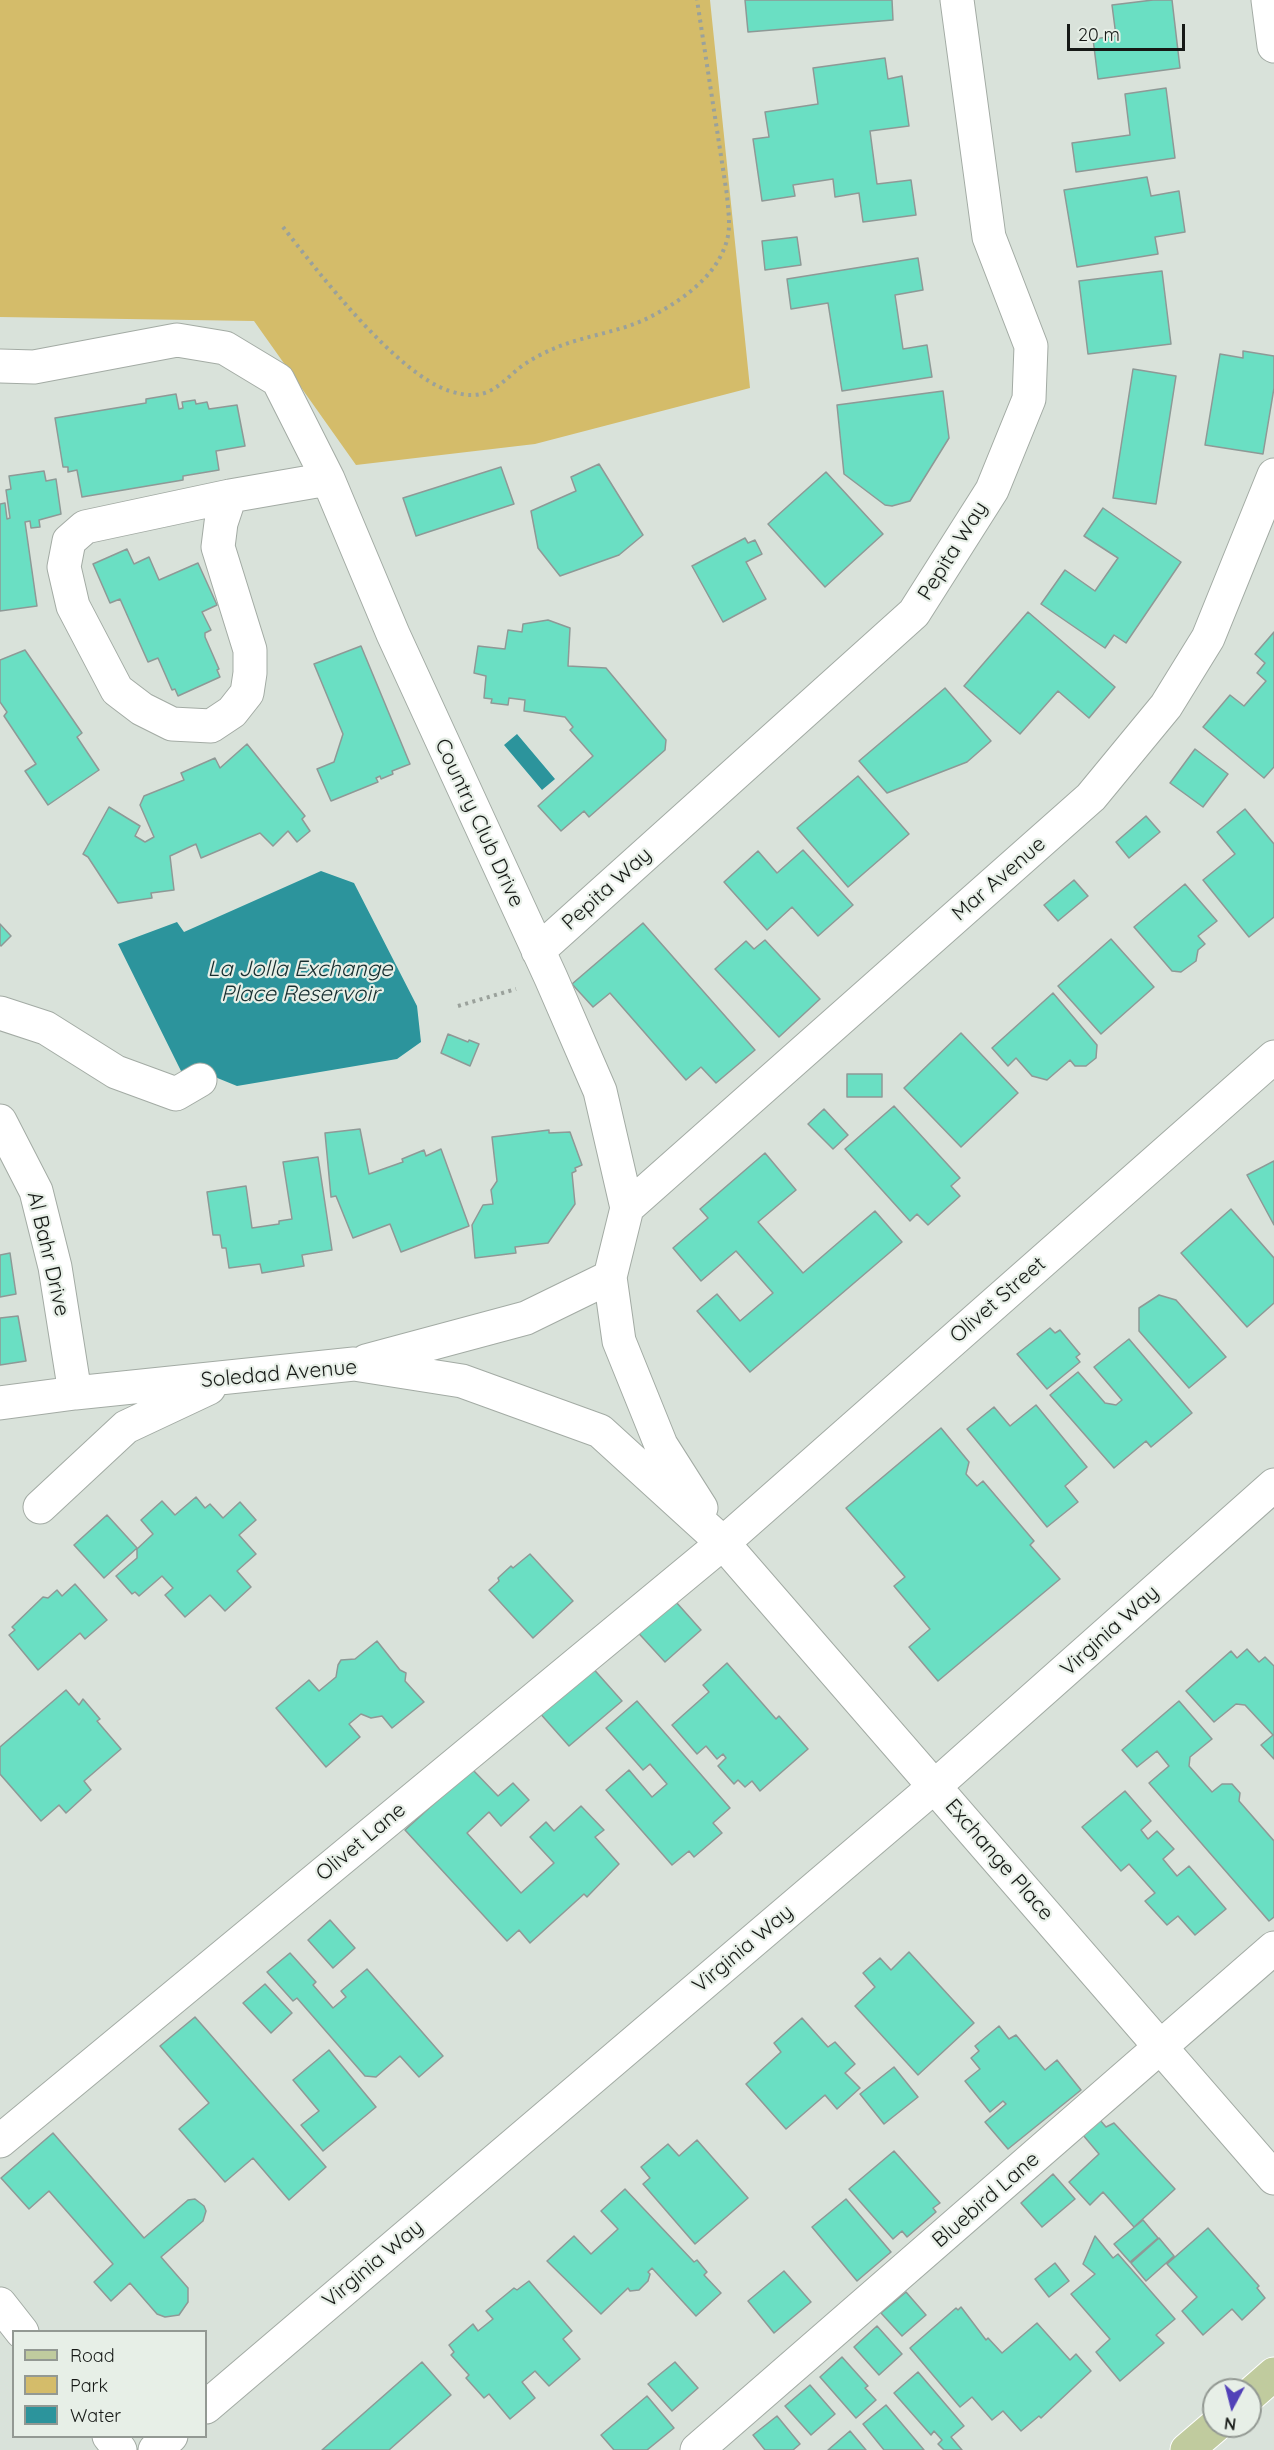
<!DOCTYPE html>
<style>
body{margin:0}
#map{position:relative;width:1274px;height:2450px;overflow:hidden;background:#d9e2da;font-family:Quicksand,sans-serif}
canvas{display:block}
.legend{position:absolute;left:12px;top:2330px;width:195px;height:108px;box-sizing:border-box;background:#e7efe7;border:2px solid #939993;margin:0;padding:8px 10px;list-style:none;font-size:18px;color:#161916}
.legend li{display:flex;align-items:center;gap:12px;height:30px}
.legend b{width:30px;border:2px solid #939993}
.north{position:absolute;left:1202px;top:2378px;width:60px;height:60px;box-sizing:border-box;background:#e7efe7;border:2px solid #939993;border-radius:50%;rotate:187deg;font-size:16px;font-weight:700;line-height:24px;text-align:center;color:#161916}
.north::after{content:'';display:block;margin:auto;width:21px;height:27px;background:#5241b8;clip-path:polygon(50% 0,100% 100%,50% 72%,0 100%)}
.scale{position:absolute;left:1067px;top:24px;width:118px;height:27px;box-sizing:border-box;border:3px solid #161916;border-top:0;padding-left:8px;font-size:18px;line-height:21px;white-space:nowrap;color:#161916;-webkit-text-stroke:4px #e7efe7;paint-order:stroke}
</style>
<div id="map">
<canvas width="1274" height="2450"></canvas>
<ul class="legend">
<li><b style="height:8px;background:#c0cb9e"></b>Road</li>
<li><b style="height:16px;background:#d4bc6a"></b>Park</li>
<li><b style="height:16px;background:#2c949c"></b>Water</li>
</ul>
<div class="north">N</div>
<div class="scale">20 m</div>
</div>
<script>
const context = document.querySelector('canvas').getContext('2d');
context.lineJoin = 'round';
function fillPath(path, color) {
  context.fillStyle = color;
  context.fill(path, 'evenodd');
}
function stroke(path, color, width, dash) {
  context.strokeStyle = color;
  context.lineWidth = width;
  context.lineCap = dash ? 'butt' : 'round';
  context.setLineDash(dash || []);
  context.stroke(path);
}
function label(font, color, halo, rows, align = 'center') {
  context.font = font + ' Quicksand,sans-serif';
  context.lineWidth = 4.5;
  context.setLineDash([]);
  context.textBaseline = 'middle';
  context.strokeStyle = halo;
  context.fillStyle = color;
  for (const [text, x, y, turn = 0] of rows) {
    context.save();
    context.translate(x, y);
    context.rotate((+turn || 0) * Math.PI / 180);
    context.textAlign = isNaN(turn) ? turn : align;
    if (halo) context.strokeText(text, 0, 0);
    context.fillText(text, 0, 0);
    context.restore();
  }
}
fillPath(new Path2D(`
 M 0,0 L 710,0 L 750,388 L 535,444 L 356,465 L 254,321 L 0,317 Z`), '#d4bc6a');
fillPath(new Path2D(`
 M 517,734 L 555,779 L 542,790 L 504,745 Z
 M 321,871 L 354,883 L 417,1006 L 421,1042 L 397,1059 L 237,1086 L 210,1075 L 181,1071 L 118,944 L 177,922 L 184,932 Z`), '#2c949c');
const building = new Path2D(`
 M 745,0 L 892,0 L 893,20 L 748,32 Z
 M 1153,0 L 1172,0 L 1180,68 L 1098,79 L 1093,39 L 1116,36 L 1112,5 Z
 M 885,58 L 888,79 L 902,76 L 909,126 L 870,131 L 877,184 L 911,180 L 916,215 L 863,222 L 859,193 L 835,197 L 833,179 L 793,185 L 795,196 L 762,201 L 753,139 L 769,137 L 765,112 L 818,104 L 813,68 Z
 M 1166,88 L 1175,158 L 1076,172 L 1072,143 L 1130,135 L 1125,94 Z
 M 1147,177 L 1151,196 L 1179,191 L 1185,232 L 1155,237 L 1158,254 L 1077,267 L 1064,190 Z
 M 797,237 L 801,265 L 765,270 L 762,241 Z
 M 918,258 L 923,290 L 895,295 L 903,349 L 927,345 L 932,377 L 842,391 L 828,303 L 791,309 L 787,279 Z
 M 1162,271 L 1171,344 L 1088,354 L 1079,281 Z
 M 1243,351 L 1274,356 L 1274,388 L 1263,454 L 1205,445 L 1220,354 L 1243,358 Z
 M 1133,369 L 1176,376 L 1156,504 L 1113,498 Z
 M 943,391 L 949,438 L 910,501 L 892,506 L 885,505 L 844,474 L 837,405 Z
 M 176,394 L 179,409 L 183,408 L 182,402 L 195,400 L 196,404 L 207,402 L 209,409 L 237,405 L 245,446 L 216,451 L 219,470 L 183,476 L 183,480 L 82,497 L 77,470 L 68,472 L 68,467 L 63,467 L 55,418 L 146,403 L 146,399 Z
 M 599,464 L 643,535 L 619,555 L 560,576 L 538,548 L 531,511 L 576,491 L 571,477 Z
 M 501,467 L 514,504 L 416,536 L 403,498 Z
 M 44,471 L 46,481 L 56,479 L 61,514 L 39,520 L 40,527 L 31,528 L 30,521 L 25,522 L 37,606 L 0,611 L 0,504 L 5,503 L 7,519 L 10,518 L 6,490 L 11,489 L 9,476 Z
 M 826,472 L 883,534 L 825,587 L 768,524 Z
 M 1103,508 L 1181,562 L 1126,643 L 1114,635 L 1105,648 L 1041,604 L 1065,570 L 1095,591 L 1118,558 L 1084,536 Z
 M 745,538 L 748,543 L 755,540 L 762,554 L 746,562 L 766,599 L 723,622 L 692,566 Z
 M 127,549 L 134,564 L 149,557 L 159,580 L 198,563 L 217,605 L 202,612 L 211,630 L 205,633 L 205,637 L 219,669 L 217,670 L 220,677 L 178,696 L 175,689 L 172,690 L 158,658 L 148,662 L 120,599 L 110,603 L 93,564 Z
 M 1028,612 L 1115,687 L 1089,718 L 1058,691 L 1020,734 L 964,686 Z
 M 548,620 L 570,628 L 568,666 L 606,668 L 666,740 L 665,750 L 589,817 L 584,811 L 561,831 L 538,806 L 593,756 L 570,730 L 573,727 L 565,717 L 524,711 L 525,700 L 509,698 L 508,705 L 491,703 L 492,699 L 484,698 L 486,676 L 474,673 L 478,646 L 505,649 L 508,630 L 522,632 L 523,624 Z
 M 1274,632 L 1274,767 L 1264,778 L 1203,727 L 1230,695 L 1244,706 L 1266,681 L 1257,673 L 1265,663 L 1255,654 Z
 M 361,646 L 410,764 L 392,771 L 393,774 L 381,779 L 380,776 L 376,778 L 378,782 L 331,801 L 317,769 L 334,762 L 343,734 L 314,664 Z
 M 25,650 L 82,733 L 77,737 L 99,770 L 48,805 L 25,771 L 36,764 L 4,716 L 7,712 L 0,702 L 0,660 Z
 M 945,688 L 991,741 L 967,762 L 887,793 L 859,761 Z
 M 247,744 L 305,816 L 302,819 L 310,831 L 297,842 L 288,831 L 273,846 L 260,833 L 201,858 L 196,844 L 170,856 L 174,890 L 151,893 L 152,898 L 118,903 L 88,857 L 83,854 L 109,807 L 140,826 L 135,836 L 145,842 L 154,837 L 140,805 L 144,796 L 184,780 L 181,773 L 215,758 L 220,768 Z
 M 1195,749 L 1228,774 L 1203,807 L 1170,783 Z
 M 858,776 L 909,834 L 848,887 L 797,828 Z
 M 1245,809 L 1274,844 L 1274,917 L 1249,937 L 1203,880 L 1235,854 L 1217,832 Z
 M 1146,816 L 1160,832 L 1129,858 L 1116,842 Z
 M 803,850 L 853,905 L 818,936 L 792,907 L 767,930 L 724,882 L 758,851 L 777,873 Z
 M 1074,880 L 1088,896 L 1058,921 L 1044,905 Z
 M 1185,884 L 1217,921 L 1198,936 L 1205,944 L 1198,950 L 1196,961 L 1181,972 L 1172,971 L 1134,927 Z
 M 643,923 L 755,1050 L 716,1083 L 701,1067 L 686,1080 L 610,993 L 593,1007 L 572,984 Z
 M 0,924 L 11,936 L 1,946 L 0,945 Z
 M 1111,939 L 1154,987 L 1101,1034 L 1058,986 Z
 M 765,940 L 820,999 L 779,1037 L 715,969 L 746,941 L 754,949 Z
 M 1053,993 L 1097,1045 L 1096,1058 L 1086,1066 L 1075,1066 L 1070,1060 L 1047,1080 L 1032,1076 L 1016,1058 L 1008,1066 L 992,1048 Z
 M 961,1033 L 1018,1093 L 961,1147 L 904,1088 Z
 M 448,1034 L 468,1042 L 469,1040 L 479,1044 L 470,1066 L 441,1053 Z
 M 847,1074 L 882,1074 L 882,1097 L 847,1097 Z
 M 894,1106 L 960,1178 L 951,1186 L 960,1196 L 928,1225 L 917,1214 L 910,1221 L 845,1149 Z
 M 824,1109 L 848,1135 L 833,1149 L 808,1124 Z
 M 360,1129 L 369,1174 L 403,1162 L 402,1159 L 424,1150 L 426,1156 L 441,1149 L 469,1226 L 401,1252 L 390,1224 L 353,1238 L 336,1196 L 331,1197 L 325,1133 Z
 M 549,1130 L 549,1133 L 570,1132 L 582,1165 L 575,1168 L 576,1171 L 572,1173 L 575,1204 L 548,1243 L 515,1247 L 516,1253 L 475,1258 L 472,1225 L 483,1205 L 493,1204 L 491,1190 L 497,1181 L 492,1137 Z
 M 765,1153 L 796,1190 L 758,1222 L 803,1273 L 875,1211 L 902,1242 L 750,1372 L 697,1311 L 717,1294 L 740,1321 L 773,1293 L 736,1251 L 701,1281 L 673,1248 L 708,1218 L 700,1209 Z
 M 318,1157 L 332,1250 L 302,1255 L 304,1266 L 262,1273 L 260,1264 L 229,1268 L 226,1248 L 222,1248 L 220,1235 L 213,1235 L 207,1192 L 246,1186 L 252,1228 L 279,1224 L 279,1221 L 292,1219 L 283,1162 Z
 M 1274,1161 L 1274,1225 L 1247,1175 Z
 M 1231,1209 L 1274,1258 L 1274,1303 L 1247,1327 L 1181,1253 Z
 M 10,1253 L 16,1294 L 0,1297 L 0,1255 Z
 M 1159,1295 L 1176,1300 L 1226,1357 L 1189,1388 L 1139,1331 L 1139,1308 Z
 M 18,1316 L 26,1361 L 0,1365 L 0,1318 Z
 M 1050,1328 L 1055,1333 L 1060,1330 L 1080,1354 L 1076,1357 L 1080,1362 L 1047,1389 L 1017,1354 Z
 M 1129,1339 L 1192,1413 L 1151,1447 L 1146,1441 L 1114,1468 L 1050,1395 L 1078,1372 L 1105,1403 L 1116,1405 L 1122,1400 L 1094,1367 Z
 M 1036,1405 L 1087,1467 L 1065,1486 L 1078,1502 L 1047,1527 L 967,1429 L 994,1407 L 1010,1426 Z
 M 941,1428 L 969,1462 L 966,1474 L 977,1486 L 983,1481 L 1034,1541 L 1030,1545 L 1060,1579 L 938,1681 L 909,1647 L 930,1629 L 894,1586 L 905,1577 L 846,1508 Z
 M 196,1497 L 205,1508 L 210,1504 L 223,1518 L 240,1502 L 256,1520 L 239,1535 L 256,1554 L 237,1571 L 251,1587 L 225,1611 L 210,1595 L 185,1617 L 165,1595 L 173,1588 L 162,1576 L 139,1596 L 135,1592 L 132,1594 L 116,1576 L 137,1558 L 137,1549 L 153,1534 L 141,1520 L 162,1501 L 175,1515 Z
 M 107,1515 L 137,1548 L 104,1578 L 74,1545 Z
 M 530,1554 L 573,1601 L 533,1638 L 489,1590 L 499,1581 L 498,1578 L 511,1566 L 513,1568 Z
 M 75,1584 L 107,1620 L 85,1639 L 80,1633 L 38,1670 L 9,1635 L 15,1630 L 12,1627 L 43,1597 L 48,1598 L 57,1590 L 62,1596 Z
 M 668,1593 L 701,1630 L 665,1662 L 632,1626 Z
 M 377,1641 L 400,1670 L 406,1673 L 405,1681 L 424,1702 L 392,1728 L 382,1716 L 371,1718 L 361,1714 L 349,1724 L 360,1737 L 326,1767 L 276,1708 L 309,1680 L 319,1691 L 336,1677 L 338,1665 L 341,1660 L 355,1659 Z
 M 1247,1649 L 1259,1662 L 1265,1657 L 1274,1666 L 1274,1759 L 1261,1745 L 1273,1735 L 1245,1705 L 1236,1704 L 1214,1722 L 1186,1691 L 1231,1651 L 1237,1658 Z
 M 727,1663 L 776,1719 L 779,1716 L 808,1749 L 760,1791 L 752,1781 L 745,1787 L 738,1780 L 734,1784 L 718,1766 L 726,1758 L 723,1754 L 717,1759 L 706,1746 L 697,1754 L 672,1725 L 709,1692 L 703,1685 Z
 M 590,1665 L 622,1701 L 569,1746 L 538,1711 Z
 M 66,1690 L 79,1705 L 83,1699 L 100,1719 L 97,1721 L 121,1749 L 84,1781 L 91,1790 L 66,1813 L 59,1805 L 41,1821 L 0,1774 L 0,1747 Z
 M 637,1701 L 730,1808 L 713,1823 L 722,1833 L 694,1857 L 689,1851 L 672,1865 L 606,1790 L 629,1770 L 652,1797 L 667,1784 L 650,1764 L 643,1770 L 606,1728 Z
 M 1179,1701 L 1212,1739 L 1190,1757 L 1189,1766 L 1212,1792 L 1222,1784 L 1232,1784 L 1240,1793 L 1239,1801 L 1274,1841 L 1274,1917 L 1269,1921 L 1149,1783 L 1169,1766 L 1157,1751 L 1137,1767 L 1122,1750 Z
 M 472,1769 L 498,1796 L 513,1783 L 529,1800 L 501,1826 L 489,1812 L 467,1833 L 521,1893 L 554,1863 L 530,1837 L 546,1822 L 554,1831 L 581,1806 L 604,1830 L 595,1837 L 619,1864 L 587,1897 L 584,1894 L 530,1943 L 519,1930 L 507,1941 L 405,1830 Z
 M 1125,1791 L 1151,1821 L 1141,1830 L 1148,1839 L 1157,1831 L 1174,1849 L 1163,1859 L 1177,1876 L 1189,1866 L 1226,1909 L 1195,1935 L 1178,1916 L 1167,1925 L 1145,1901 L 1155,1893 L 1129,1864 L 1121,1871 L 1082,1827 Z
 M 330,1920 L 355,1948 L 333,1968 L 308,1940 Z
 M 909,1952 L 974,2023 L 918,2075 L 855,2006 L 875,1987 L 863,1973 L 880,1958 L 891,1970 Z
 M 290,1953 L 316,1982 L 313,1985 L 333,2008 L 346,1997 L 341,1991 L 367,1969 L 443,2056 L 419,2077 L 400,2056 L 376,2077 L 365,2076 L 297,1998 L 293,2001 L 267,1972 Z
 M 265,1984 L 292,2013 L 271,2033 L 243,2003 Z
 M 195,2017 L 326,2167 L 289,2200 L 253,2158 L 225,2182 L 179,2129 L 209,2103 L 160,2046 Z
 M 802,2018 L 828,2047 L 835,2042 L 855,2064 L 845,2073 L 860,2088 L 837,2109 L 825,2095 L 786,2129 L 746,2084 L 781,2052 L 774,2043 Z
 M 999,2026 L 1009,2039 L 1016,2035 L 1045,2070 L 1057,2060 L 1081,2090 L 1008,2149 L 985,2122 L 1006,2104 L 1003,2101 L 990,2112 L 965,2081 L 980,2069 L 971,2058 L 979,2051 L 975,2046 Z
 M 329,2050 L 376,2107 L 323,2151 L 301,2125 L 319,2111 L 293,2080 Z
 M 894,2067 L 918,2097 L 884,2124 L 860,2094 Z
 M 1100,2120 L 1106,2127 L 1114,2123 L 1175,2189 L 1134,2227 L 1103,2192 L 1090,2205 L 1069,2182 L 1099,2154 L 1083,2135 Z
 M 53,2133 L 144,2238 L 188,2200 L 195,2199 L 204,2206 L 206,2211 L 203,2221 L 161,2257 L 188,2288 L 188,2302 L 179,2315 L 165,2317 L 157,2314 L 130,2283 L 111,2301 L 94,2282 L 113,2264 L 49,2191 L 29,2209 L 1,2178 Z
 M 697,2140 L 748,2198 L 695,2244 L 643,2184 L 650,2178 L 641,2167 L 668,2144 L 679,2156 Z
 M 894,2151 L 940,2203 L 933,2208 L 936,2212 L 907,2237 L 902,2231 L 893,2239 L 849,2189 Z
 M 1053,2174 L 1075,2199 L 1042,2227 L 1021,2203 Z
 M 625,2189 L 694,2262 L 697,2260 L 707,2272 L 704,2275 L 721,2293 L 696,2316 L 652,2268 L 648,2272 L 650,2274 L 648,2281 L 639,2290 L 630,2291 L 628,2288 L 601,2314 L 547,2261 L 574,2236 L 591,2254 L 618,2229 L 601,2211 Z
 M 846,2199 L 891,2252 L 857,2281 L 812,2227 Z
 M 1143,2220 L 1158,2238 L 1130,2262 L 1114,2244 Z
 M 1208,2228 L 1259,2286 L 1257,2288 L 1265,2298 L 1242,2320 L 1232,2309 L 1203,2335 L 1182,2311 L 1197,2297 L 1167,2264 Z
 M 1095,2236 L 1113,2258 L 1118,2254 L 1175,2319 L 1156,2335 L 1164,2343 L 1120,2381 L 1096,2352 L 1110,2339 L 1071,2294 L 1095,2274 L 1083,2264 Z
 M 1159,2238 L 1174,2256 L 1146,2281 L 1131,2263 Z
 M 1055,2263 L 1069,2281 L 1049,2297 L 1035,2279 Z
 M 784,2271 L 811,2302 L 774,2333 L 748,2301 Z
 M 529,2281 L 572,2331 L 563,2339 L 580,2359 L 549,2386 L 535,2371 L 522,2382 L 535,2398 L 510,2419 L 489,2394 L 484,2398 L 466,2378 L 469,2375 L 451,2355 L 454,2352 L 449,2345 L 473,2324 L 478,2331 L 493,2319 L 486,2311 L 514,2288 L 517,2290 Z
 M 906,2292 L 926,2315 L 902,2336 L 881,2313 Z
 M 961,2307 L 986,2340 L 988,2338 L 1002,2353 L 1037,2323 L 1070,2360 L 1076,2354 L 1091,2371 L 1041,2418 L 1039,2416 L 1021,2431 L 1003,2411 L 992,2420 L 972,2397 L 960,2407 L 910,2348 L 956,2308 L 958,2310 Z
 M 877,2326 L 902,2354 L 879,2375 L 854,2347 Z
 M 842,2357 L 868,2386 L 865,2388 L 876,2400 L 856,2418 L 820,2377 Z
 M 422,2362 L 451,2395 L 389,2450 L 322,2450 Z
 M 675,2362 L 698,2388 L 672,2411 L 648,2384 Z
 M 918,2372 L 964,2426 L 951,2437 L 962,2450 L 944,2450 L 938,2444 L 942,2440 L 934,2431 L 931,2435 L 894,2393 Z
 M 810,2385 L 835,2414 L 811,2435 L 785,2406 Z
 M 647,2396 L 674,2428 L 647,2450 L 614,2450 L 601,2435 Z
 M 886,2405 L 924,2450 L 884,2450 L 863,2424 Z
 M 777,2416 L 800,2444 L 793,2450 L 765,2450 L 753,2435 Z
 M 850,2431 L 866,2450 L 828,2450 Z`);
fillPath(building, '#6adfc3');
stroke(building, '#8e9996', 1.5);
const minor = new Path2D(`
 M 1268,0 L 1274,46
 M 0,366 L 34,367 L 177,340 L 225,348 L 278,380 L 328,479 L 393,634 L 551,978 L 600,1091 L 627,1208 L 610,1277 L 619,1341 L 661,1445 L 701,1508
 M 230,496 L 221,523 L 218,547 L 250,650 L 250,673 L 247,693 L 232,712 L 211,726 L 172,724 L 142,709 L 117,690 L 73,606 L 64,567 L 69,541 L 85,527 L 230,496 L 328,479
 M 538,951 L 914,613 L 992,490 L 1029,399 L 1031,346 L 989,237 L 957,0
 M 0,1013 L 46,1028 L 116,1072 L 176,1094 L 200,1080
 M 0,1121 L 36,1191 L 55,1267 L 75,1393
 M 627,1208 L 1091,797 L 1166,706 L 1208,638 L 1274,475
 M 366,1361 L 526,1318 L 610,1277
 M 0,1403 L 75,1393 L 354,1364 L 462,1381 L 600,1431 L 723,1543 L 1274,2178
 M 40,1507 L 126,1427 L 209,1388
 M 0,2141 L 723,1543 L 1274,1057
 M 0,2304 L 22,2332
 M 206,2407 L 935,1786 L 1274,1485
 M 109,2436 L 120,2450
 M 155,2450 L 171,2436
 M 697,2450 L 1274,1948`);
const major = new Path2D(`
 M 1250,2395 L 1274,2374
 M 1187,2450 L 1215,2426`);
stroke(minor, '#a3aba4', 35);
stroke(major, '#fff', 35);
stroke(new Path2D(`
 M 283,227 C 318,272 397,375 450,391 C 484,402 495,389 518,369 C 528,361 541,354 553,349 C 582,336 615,333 644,320 C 677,304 717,278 727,240 C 731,226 728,210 727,195 L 697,0
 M 458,1006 L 516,989`), '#9aa19b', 4, [3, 4.5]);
stroke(minor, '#fff', 33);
stroke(major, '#c0cb9e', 33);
label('21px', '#161916', '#e7efe7', [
 ["Pepita Way",953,551,-58],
 ["Country Club Drive",479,823,65],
 ["Mar Avenue",999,879,-41],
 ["Pepita Way",607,889,-42],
 ["Al Bahr Drive",48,1254,77],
 ["Olivet Street",998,1300,-41],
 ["Soledad Avenue",279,1374,-5],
 ["Virginia Way",1110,1631,-42],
 ["Olivet Lane",361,1842,-40],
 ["Exchange Place",999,1860,49],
 ["Virginia Way",743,1949,-40],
 ["Bluebird Lane",986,2200,-41],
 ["Virginia Way",373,2264,-40]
]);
label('italic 22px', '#172e30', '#e7efe7', [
 ["La Jolla Exchange",300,969],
 ["Place Reservoir",300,994]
]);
</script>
